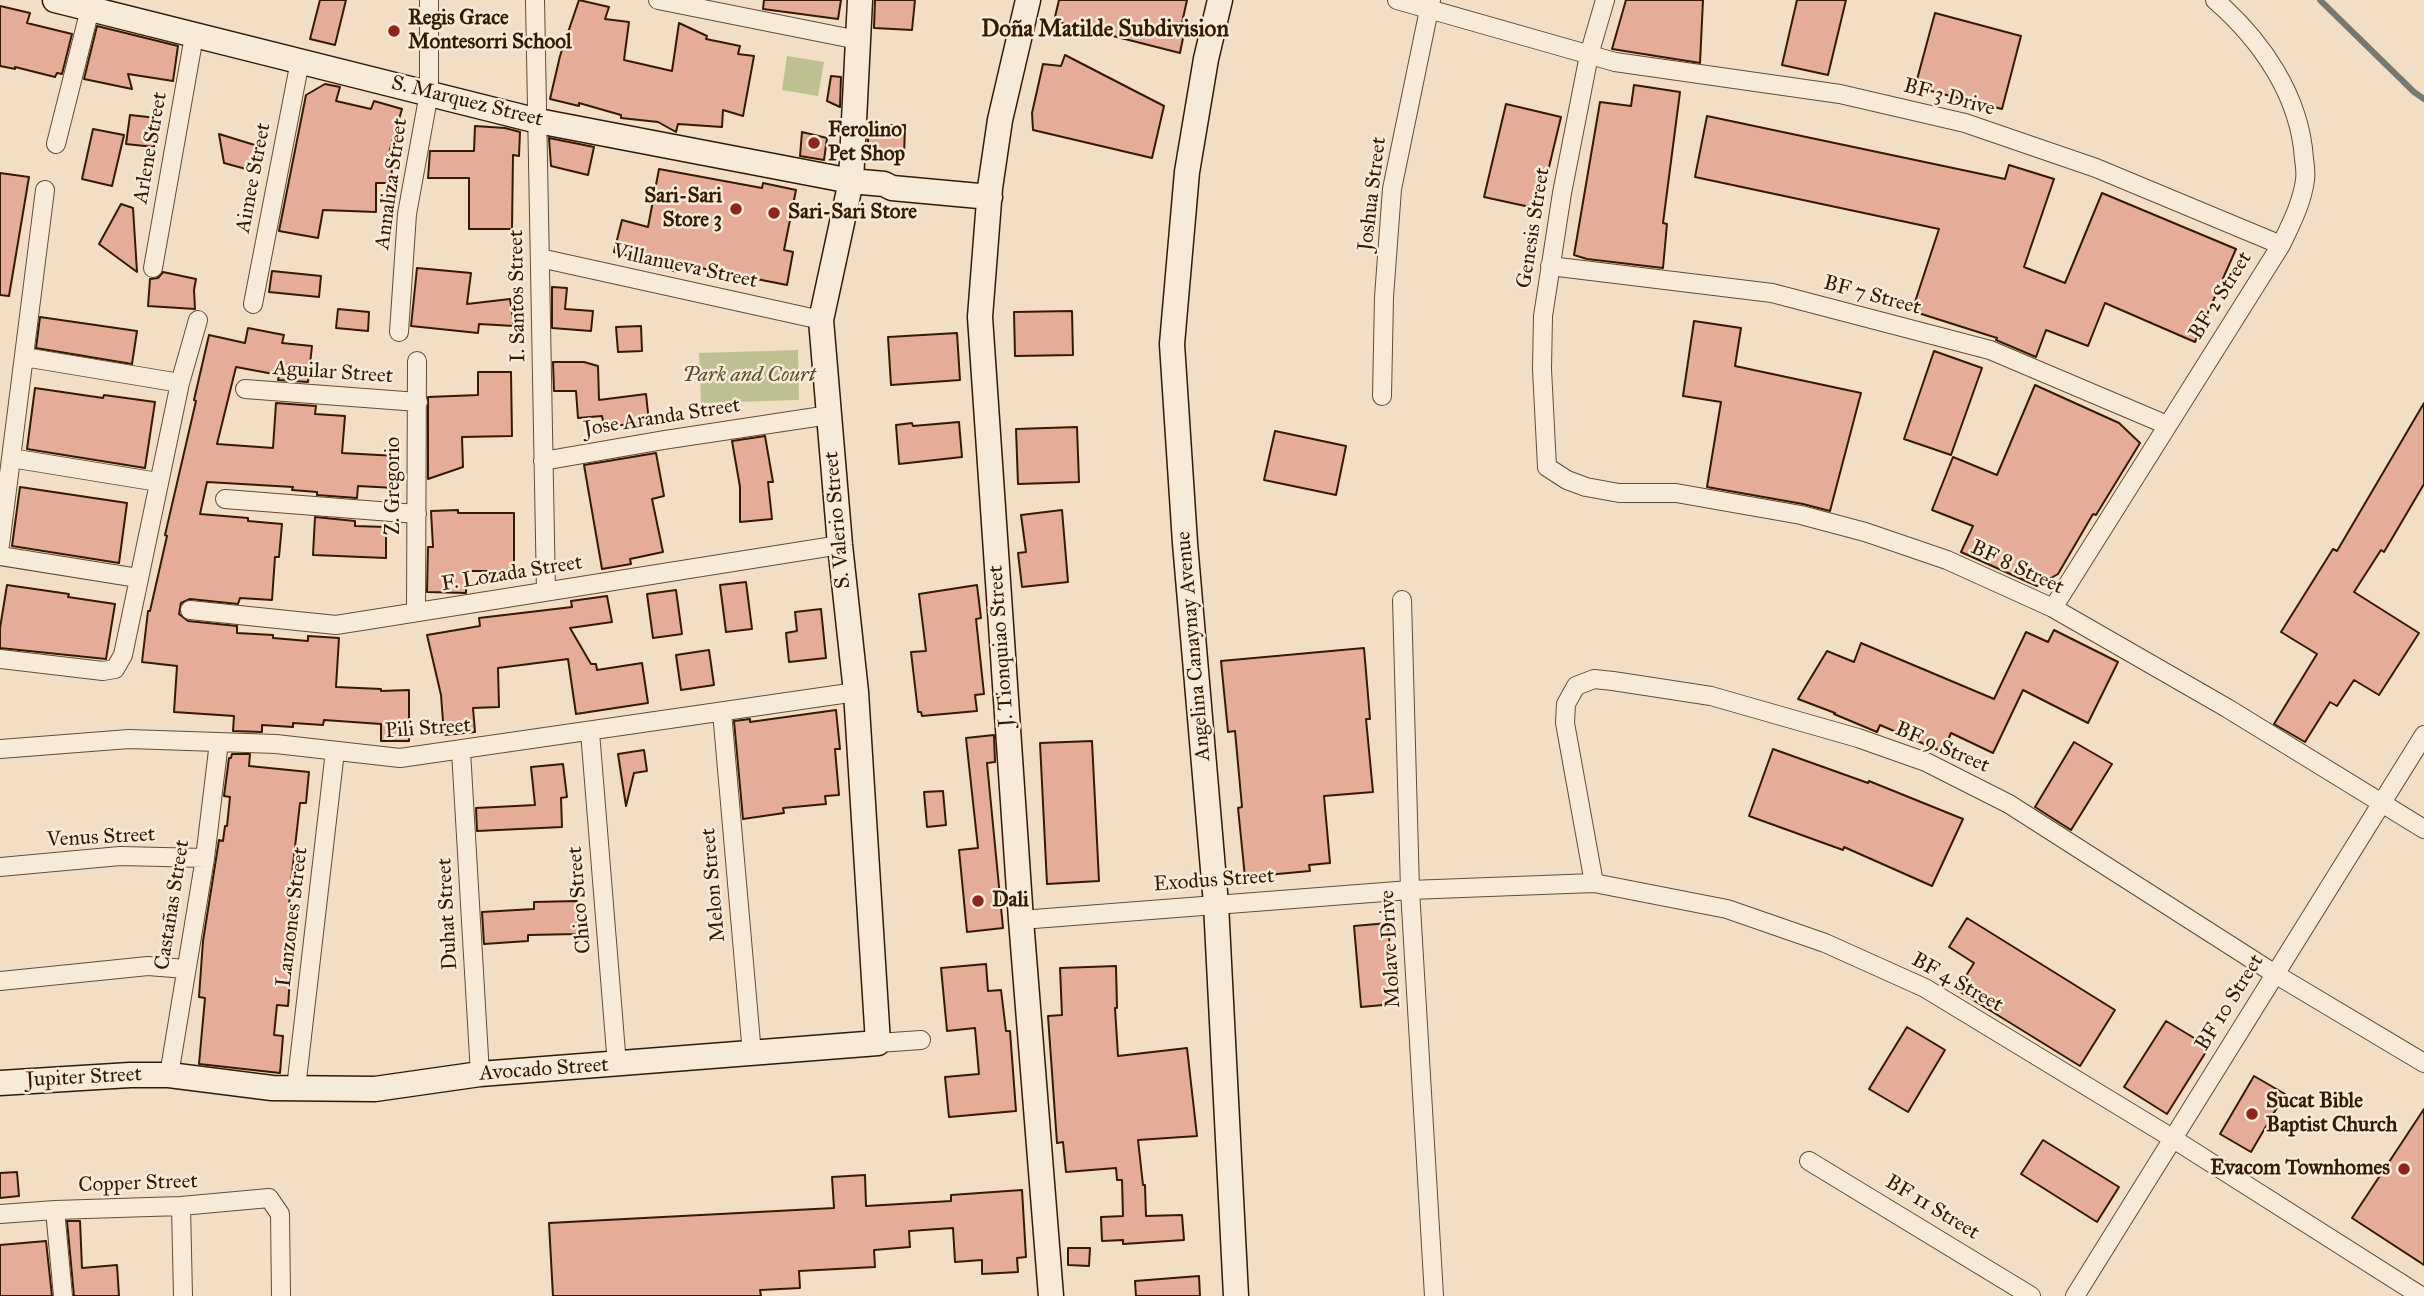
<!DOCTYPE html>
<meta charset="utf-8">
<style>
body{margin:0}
canvas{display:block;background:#f2dec4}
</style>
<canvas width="2424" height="1296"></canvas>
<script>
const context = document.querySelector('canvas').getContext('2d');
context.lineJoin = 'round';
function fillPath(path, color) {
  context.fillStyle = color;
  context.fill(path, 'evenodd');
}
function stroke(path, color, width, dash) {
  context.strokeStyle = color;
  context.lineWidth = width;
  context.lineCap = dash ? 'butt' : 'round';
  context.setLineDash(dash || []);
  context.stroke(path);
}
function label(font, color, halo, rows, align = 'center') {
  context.font = font + ' "IM FELL Great Primer",serif';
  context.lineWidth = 5;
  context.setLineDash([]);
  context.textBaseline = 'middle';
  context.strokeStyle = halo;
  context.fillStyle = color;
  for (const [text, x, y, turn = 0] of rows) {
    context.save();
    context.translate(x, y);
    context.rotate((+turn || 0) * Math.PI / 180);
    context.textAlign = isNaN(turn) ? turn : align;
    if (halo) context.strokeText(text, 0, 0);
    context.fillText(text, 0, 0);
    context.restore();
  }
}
fillPath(new Path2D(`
 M 787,56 L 824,62 L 818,96 L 782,90 Z
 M 798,350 L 799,400 L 701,403 L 699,353 Z`), '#bec091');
stroke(new Path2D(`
 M 2320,0 L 2414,92 L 2424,99`), '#747a72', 6);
const building = new Path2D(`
 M 320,0 L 346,0 L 335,45 L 310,39 Z
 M 579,0 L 609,7 L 605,19 L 629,22 L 624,60 L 672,71 L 679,23 L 707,36 L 706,39 L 740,46 L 738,54 L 754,56 L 743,116 L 723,110 L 722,127 L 678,124 L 676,132 L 658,122 L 621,118 L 621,115 L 579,103 L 579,106 L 550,99 L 560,56 Z
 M 764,0 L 841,0 L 838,19 L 763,9 Z
 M 875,0 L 915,0 L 912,30 L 874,28 Z
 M 1059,0 L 1187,0 L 1180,32 L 1184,33 L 1180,53 L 1054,21 Z
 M 1626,0 L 1703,0 L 1700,63 L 1612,49 Z
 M 1797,0 L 1846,0 L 1828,75 L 1782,65 Z
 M 0,6 L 30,13 L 27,23 L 72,34 L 62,74 L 57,73 L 55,77 L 15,67 L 15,69 L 0,66 Z
 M 1935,13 L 2021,36 L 2002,109 L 1915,87 Z
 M 97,26 L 178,46 L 173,81 L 128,74 L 132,89 L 84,79 Z
 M 1065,55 L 1164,106 L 1152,158 L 1033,130 L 1032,113 L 1043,64 L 1061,66 Z
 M 831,76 L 841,77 L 840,107 L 827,101 Z
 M 325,84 L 340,87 L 336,101 L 371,109 L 374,101 L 402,109 L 388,156 L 394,157 L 390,183 L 376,183 L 376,212 L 323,210 L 318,238 L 279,231 L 306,95 Z
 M 1634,85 L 1680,92 L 1663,223 L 1667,224 L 1663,268 L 1587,259 L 1574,255 L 1600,102 L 1631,106 Z
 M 1506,104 L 1561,117 L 1539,209 L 1484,197 Z
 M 130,115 L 157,118 L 154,147 L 126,144 Z
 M 1707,116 L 2005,179 L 2009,165 L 2054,179 L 2024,267 L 2065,283 L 2102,193 L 2236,249 L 2195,342 L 2105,303 L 2088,346 L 2046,330 L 2036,357 L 1996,340 L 1997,338 L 1912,311 L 1939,229 L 1695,177 Z
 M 869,125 L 905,125 L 904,156 L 867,155 Z
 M 475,126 L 505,128 L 520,132 L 519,156 L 513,155 L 512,229 L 469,229 L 469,178 L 428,178 L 430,151 L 474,151 Z
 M 93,129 L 124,135 L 112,186 L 82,179 Z
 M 802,132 L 827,138 L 824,160 L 800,156 Z
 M 219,134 L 258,146 L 257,172 L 224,163 Z
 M 549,138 L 594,147 L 588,175 L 551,166 Z
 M 659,169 L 762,188 L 763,183 L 796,190 L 784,250 L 793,252 L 787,285 L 680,264 L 678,272 L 657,267 L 658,264 L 614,252 L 622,220 L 648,227 Z
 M 0,173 L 29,177 L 9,296 L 0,295 Z
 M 121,204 L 133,208 L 137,272 L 99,244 Z
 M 417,268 L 471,273 L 467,304 L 510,299 L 514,326 L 479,324 L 478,333 L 411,326 Z
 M 272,271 L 321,276 L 319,297 L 269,292 Z
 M 163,272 L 196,279 L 194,290 L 195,309 L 148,306 L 150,279 L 158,278 Z
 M 552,287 L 567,288 L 565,309 L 593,311 L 591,331 L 552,328 Z
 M 338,309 L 369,312 L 368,331 L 336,328 Z
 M 1072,311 L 1073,355 L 1015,356 L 1014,312 Z
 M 40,317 L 137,331 L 132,364 L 36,348 Z
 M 1694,321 L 1741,328 L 1735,366 L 1861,393 L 1830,511 L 1803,504 L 1707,487 L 1721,402 L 1683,396 Z
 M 641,326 L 642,351 L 618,352 L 616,327 Z
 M 248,328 L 284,335 L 282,343 L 312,346 L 308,382 L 278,380 L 279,375 L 236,367 L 217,444 L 273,448 L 276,403 L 316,406 L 315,414 L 345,416 L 342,453 L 397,456 L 395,488 L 358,486 L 357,498 L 317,495 L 317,492 L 292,490 L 293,487 L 207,482 L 200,514 L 248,518 L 248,521 L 282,524 L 279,557 L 275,557 L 272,600 L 240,598 L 238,604 L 190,599 L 181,603 L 179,614 L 188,621 L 237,626 L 237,633 L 273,635 L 273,638 L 308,641 L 308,636 L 339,638 L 336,687 L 381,689 L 381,691 L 409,690 L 409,741 L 381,741 L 381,724 L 324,720 L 323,725 L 293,723 L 293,727 L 262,725 L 262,732 L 233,731 L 234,716 L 174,712 L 177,666 L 142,662 L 148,611 L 150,611 L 167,536 L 165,535 L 196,401 L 194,400 L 209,335 L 245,343 Z
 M 957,333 L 960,380 L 891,385 L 888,337 Z
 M 1934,351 L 1982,368 L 1951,455 L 1904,439 Z
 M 553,362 L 584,362 L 598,366 L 599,400 L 646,394 L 649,422 L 604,427 L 602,416 L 578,418 L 576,391 L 554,391 Z
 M 478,372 L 511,372 L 512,436 L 462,437 L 463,467 L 428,479 L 428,397 L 478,395 Z
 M 2035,385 L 2119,423 L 2140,443 L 2096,515 L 2093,514 L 2058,574 L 2037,586 L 1961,552 L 1973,526 L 1932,510 L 1953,457 L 1997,475 Z
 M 35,388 L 103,398 L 104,395 L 155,402 L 145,468 L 27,449 Z
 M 2424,403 L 2424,484 L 2384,552 L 2381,550 L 2354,592 L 2419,633 L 2379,695 L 2354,680 L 2337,706 L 2330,702 L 2305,742 L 2274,724 L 2317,654 L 2281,632 L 2333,549 L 2337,551 Z
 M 959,422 L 962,457 L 899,464 L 896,425 L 912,423 L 913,426 Z
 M 1077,427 L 1079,482 L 1018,484 L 1016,429 Z
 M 1275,431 L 1346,446 L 1336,495 L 1264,480 Z
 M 765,436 L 773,482 L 768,482 L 772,519 L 740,522 L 740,487 L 732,441 Z
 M 656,453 L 664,496 L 652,499 L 663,552 L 630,559 L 631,564 L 602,569 L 584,465 Z
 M 20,487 L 127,503 L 119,563 L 12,546 Z
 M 458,510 L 458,513 L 514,513 L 514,571 L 466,571 L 466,593 L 427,592 L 428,547 L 433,547 L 431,511 Z
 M 1062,510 L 1068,582 L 1022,587 L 1018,553 L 1026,552 L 1021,515 Z
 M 315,517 L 355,521 L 355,526 L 386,527 L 386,558 L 313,555 Z
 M 746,582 L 752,629 L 726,632 L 720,585 Z
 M 7,585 L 69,594 L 68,597 L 115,604 L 106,659 L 0,648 L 0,628 Z
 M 977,585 L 981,618 L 976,619 L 984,694 L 975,695 L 977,711 L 922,716 L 921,712 L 918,712 L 911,652 L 926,651 L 919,594 Z
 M 676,590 L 682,634 L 653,638 L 647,594 Z
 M 607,596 L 612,622 L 570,628 L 591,664 L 596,664 L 597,670 L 642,663 L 648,703 L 576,714 L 568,659 L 498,668 L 499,707 L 473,708 L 475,732 L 444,735 L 441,695 L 427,635 L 480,626 L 479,618 L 572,607 L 571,601 Z
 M 821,609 L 826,658 L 789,662 L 786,633 L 797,631 L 795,612 Z
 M 2054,630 L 2118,662 L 2088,723 L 2023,690 L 1993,753 L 1951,733 L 1943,752 L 1880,725 L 1877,732 L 1834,714 L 1835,713 L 1798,699 L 1827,651 L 1854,662 L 1861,643 L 1994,699 L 2026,632 L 2048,642 Z
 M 1364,648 L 1370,719 L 1366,719 L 1373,792 L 1324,796 L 1330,863 L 1309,865 L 1310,871 L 1245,877 L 1238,808 L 1242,807 L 1235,731 L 1228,732 L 1221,661 Z
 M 709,650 L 714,685 L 681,690 L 676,655 Z
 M 836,710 L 840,749 L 835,749 L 839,795 L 825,796 L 826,804 L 783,808 L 784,813 L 743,819 L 734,721 L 750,719 L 750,722 Z
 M 994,735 L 995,762 L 987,763 L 1003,928 L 967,932 L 959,850 L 978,848 L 966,738 Z
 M 1092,741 L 1099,881 L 1047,884 L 1040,743 Z
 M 2074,742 L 2112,764 L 2071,830 L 2035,807 Z
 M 1773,749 L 1868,783 L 1869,781 L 1963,819 L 1932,886 L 1844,847 L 1843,850 L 1749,816 Z
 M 644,750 L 647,771 L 634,773 L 626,806 L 618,754 Z
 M 232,754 L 250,754 L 249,766 L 309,772 L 306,803 L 300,803 L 290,891 L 289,907 L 295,907 L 288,1006 L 277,1005 L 274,1035 L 283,1036 L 280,1073 L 199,1064 L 205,998 L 199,997 L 203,941 L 219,840 L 223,841 L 225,826 L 227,826 L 230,797 L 224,796 L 229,758 L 231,758 Z
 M 563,764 L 567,797 L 561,798 L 562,827 L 477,831 L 476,808 L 535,805 L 531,767 Z
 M 943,791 L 946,825 L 927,827 L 924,792 Z
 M 577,901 L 578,934 L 528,935 L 528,941 L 484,944 L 482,912 L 534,909 L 534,902 Z
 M 1967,918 L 2115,1010 L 2080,1066 L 1957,990 L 1974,963 L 1949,947 Z
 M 1388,923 L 1394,1004 L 1361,1007 L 1354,926 Z
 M 986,964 L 988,991 L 1001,990 L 1006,1031 L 1010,1031 L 1016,1111 L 949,1117 L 945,1077 L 979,1074 L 975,1028 L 947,1031 L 941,968 Z
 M 1116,966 L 1117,1008 L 1115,1008 L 1118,1056 L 1187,1048 L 1197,1136 L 1138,1140 L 1143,1185 L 1145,1185 L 1146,1216 L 1182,1215 L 1184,1240 L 1123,1244 L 1123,1240 L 1102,1241 L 1101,1217 L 1123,1216 L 1122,1180 L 1117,1180 L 1116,1168 L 1066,1172 L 1063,1142 L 1057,1143 L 1048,1016 L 1062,1015 L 1060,968 Z
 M 2166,1021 L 2209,1047 L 2167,1114 L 2124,1087 Z
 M 1907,1027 L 1945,1050 L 1908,1112 L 1869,1089 Z
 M 2254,1076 L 2285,1094 L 2251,1152 L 2220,1134 Z
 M 2424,1109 L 2424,1265 L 2352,1218 Z
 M 2043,1140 L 2119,1187 L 2097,1222 L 2021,1174 Z
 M 17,1172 L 19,1196 L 0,1198 L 0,1173 Z
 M 865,1175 L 866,1206 L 951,1201 L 951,1195 L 1022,1190 L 1026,1257 L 1017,1258 L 1018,1272 L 982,1274 L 982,1260 L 955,1262 L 953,1228 L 909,1231 L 910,1247 L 874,1250 L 875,1267 L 799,1271 L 800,1288 L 760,1290 L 761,1296 L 553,1296 L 549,1223 L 834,1208 L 832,1177 Z
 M 67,1221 L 80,1221 L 82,1268 L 117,1265 L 119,1296 L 74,1296 Z
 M 46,1241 L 52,1296 L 0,1296 L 0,1245 Z
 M 1068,1248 L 1090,1248 L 1089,1266 L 1068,1265 Z
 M 1199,1276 L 1200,1296 L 1136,1296 L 1135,1281 Z`);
fillPath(building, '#e5ad97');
stroke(building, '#341b00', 2);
const street = new Path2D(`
 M 535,0 L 546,591
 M 658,0 L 858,40
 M 1397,0 L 1615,62 L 1840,94 L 1965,123 L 2096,168 L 2281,245
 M 1605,0 L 1589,55 L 1562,193 L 1543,316 L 1542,369 L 1547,467 L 1567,480 L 1586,487 L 1619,493 L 1676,493 L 1801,515 L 1865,532 L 1947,560 L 2053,608 L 2227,708 L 2424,829
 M 56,144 L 90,9
 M 540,258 L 821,320
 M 1550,266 L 1772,293 L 1990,350 L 2167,425
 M 153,268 L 194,36
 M 253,304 L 300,61
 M 399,332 L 407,214 L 429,93 L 429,0
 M 24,357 L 180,383 L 198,320
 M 245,389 L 418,402
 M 1382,396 L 1384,297 L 1392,189 L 1431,0
 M 11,458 L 158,482
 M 543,461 L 664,440 L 829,415
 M 225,499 L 417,514
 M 0,545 L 45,190
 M 0,556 L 138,578
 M 1402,600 L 1410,890 L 1434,1296
 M 2053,608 L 2281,245 C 2291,224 2302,203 2305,180 C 2306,174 2305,166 2304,159 C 2300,96 2262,41 2215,0
 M 190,610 L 336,625 L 840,545
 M 416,612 L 417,361
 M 0,659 L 103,671 L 115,669 L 123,655 L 180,383
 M 722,712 L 752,1054
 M 590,732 L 617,1065
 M 0,749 L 129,739 L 276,744 L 400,758 L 856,692
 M 461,751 L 480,1074
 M 0,867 L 120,856 L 205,858
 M 1594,883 L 1565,723 L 1566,704 L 1576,686 L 1594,679 L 1613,681 L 1711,696 L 1858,738 L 1926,762 L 2009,804 L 2275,974 L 2424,1063
 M 1021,920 L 1410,890 L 1594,883 L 1727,909 L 1825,943 L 1925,988 L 2172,1138 L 2421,1296
 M 0,981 L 148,966 L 186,969
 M 878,1043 L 921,1040
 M 169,1075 L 205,858 L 219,742
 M 296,1088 L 335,751
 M 1809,1161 L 2031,1296
 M 181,1206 L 183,1296
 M 55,1210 L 63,1296
 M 0,1214 L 55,1210 L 181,1206 L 269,1198 L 280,1214 L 281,1296
 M 2075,1296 L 2424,735`);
const secondary = new Path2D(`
 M 55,0 L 538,121 L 851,181 L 884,184 L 892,188 L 990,197
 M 1028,0 L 1000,120 L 990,188 L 980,317 L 1021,920 L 1051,1296
 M 1220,0 L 1206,59 L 1187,172 L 1172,344 L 1185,543 L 1216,904 L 1236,1296
 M 0,1083 L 130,1075 L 169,1075 L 272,1088 L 375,1089 L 480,1074 L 878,1043 L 856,692 L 840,545 L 821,320 L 851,181 L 860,0`);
stroke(street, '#644c31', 20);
stroke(secondary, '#341b00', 27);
stroke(street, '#f7ead9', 18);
stroke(secondary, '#f7ead9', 24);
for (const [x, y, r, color] of [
 [394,31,7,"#8f2418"],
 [814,143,7,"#8f2418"],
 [736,209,7,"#8f2418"],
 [774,213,7,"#8f2418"],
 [978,901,7,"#8f2418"],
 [2252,1114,7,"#8f2418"],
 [2404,1169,7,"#8f2418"]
]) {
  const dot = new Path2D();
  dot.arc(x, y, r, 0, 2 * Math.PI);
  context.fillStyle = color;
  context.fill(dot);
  stroke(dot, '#f7ead9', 2.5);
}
label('bold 21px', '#341b00', '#f7ead9', [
 ["Regis Grace",408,19],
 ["Montesorri School",408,43],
 ["Ferolino",828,131],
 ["Pet Shop",828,155],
 ["Sari-Sari",722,197,"right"],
 ["Store 3",722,221,"right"],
 ["Sari-Sari Store",788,213],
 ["Dali",992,901],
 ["Sucat Bible",2266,1102],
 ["Baptist Church",2266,1126],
 ["Evacom Townhomes",2390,1169,"right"]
], 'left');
label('21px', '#341b00', '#f7ead9', [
 ["BF 3 Drive",1949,98,15],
 ["S. Marquez Street",467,102,14],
 ["Arlene Street",151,148,-80],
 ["Aimee Street",254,178,-79],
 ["Annaliza Street",392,184,-82],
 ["Joshua Street",1373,194,-83],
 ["Genesis Street",1534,228,-81],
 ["Villanueva Street",685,267,12],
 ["I. Santos Street",518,296,-91],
 ["BF 7 Street",1872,296,15],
 ["BF 2 Street",2221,296,-58],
 ["Aguilar Street",333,373,4],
 ["Jose Aranda Street",662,418,-9],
 ["Z. Gregorio",394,486,-90],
 ["S. Valerio Street",838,520,-95],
 ["BF 8 Street",2017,568,25],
 ["F. Lozada Street",512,574,-9],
 ["J. Tionquiao Street",1002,646,-94],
 ["Angelina Canaynay Avenue",1194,646,-95],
 ["Pili Street",428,729,-4],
 ["BF 9 Street",1942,748,23],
 ["Venus Street",101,838,-3],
 ["Exodus Street",1214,881,-4],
 ["Melon Street",714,885,-95],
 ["Chico Street",580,900,-95],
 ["Castañas Street",173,905,-81],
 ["Duhat Street",448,914,-93],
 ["Lanzones Street",293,917,-83],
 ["Molave Drive",1391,949,-93],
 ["BF 4 Street",1957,983,29],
 ["BF 10 Street",2230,1003,-58],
 ["Avocado Street",544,1070,-4],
 ["Jupiter Street",84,1078,-3],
 ["Copper Street",138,1184,-2],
 ["BF 11 Street",1932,1208,31]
]);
label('italic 21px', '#5d4d2c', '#f7ead9', [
 ["Park and Court",749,376]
]);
label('bold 23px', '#341b00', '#f7ead9', [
 ["Doña Matilde Subdivision",1105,30]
]);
</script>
